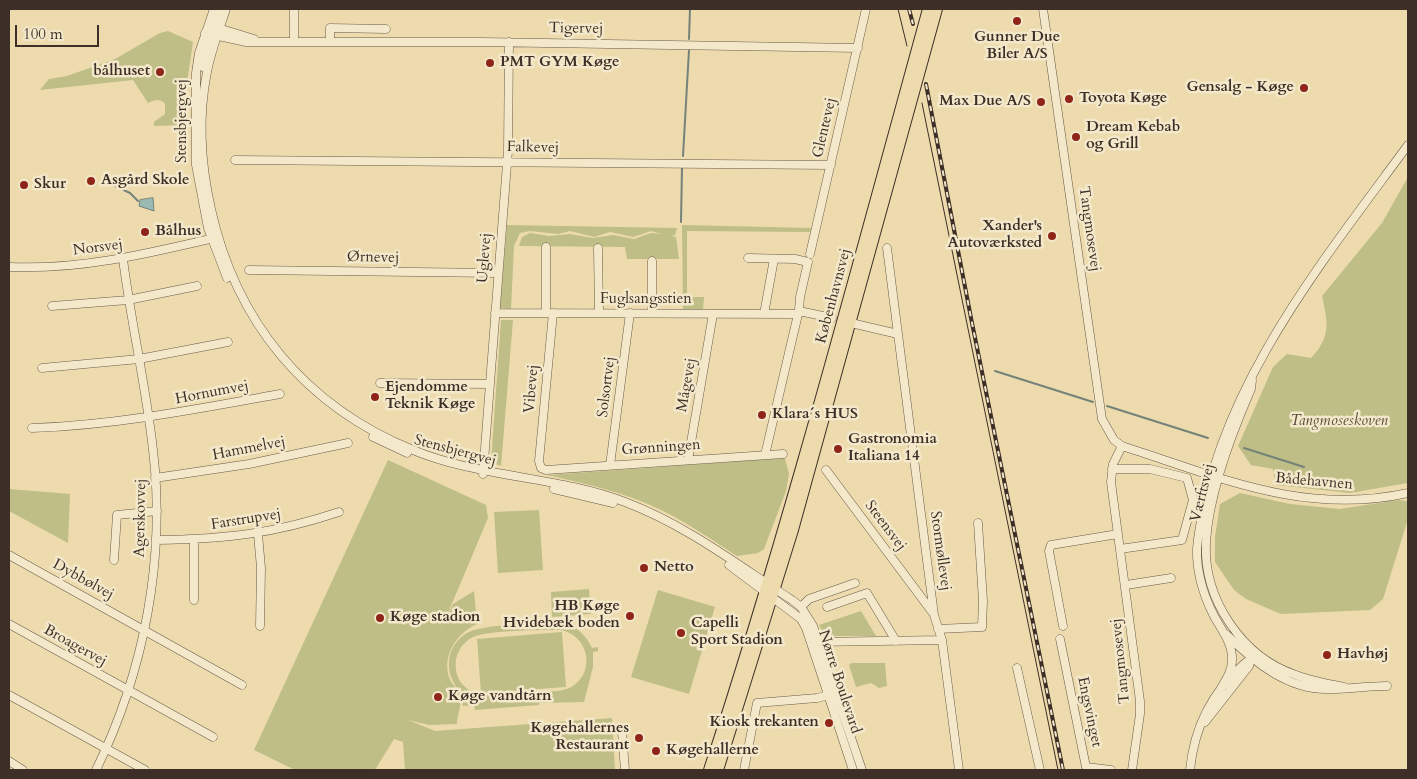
<!DOCTYPE html>
<meta charset="utf-8">
<style>
body{margin:0}
#map{position:relative;width:1417px;height:779px;overflow:hidden;background:#eddbae;font-family:Cardo,serif}
canvas{display:block}
.frame{position:absolute;inset:0;border:10px solid #3d2f27;pointer-events:none}
.scale{position:absolute;left:15px;top:25px;width:84px;height:22px;box-sizing:border-box;border:2px solid #3d2f27;border-top:0;padding-left:6px;font-size:15px;line-height:18px;white-space:nowrap;color:#3d2f27;-webkit-text-stroke:4px #f3e8ca;paint-order:stroke}
</style>
<div id="map">
<canvas width="1417" height="779"></canvas>
<div class="frame"></div>
<div class="scale">100 m</div>
</div>
<script>
const context = document.querySelector('canvas').getContext('2d');
context.lineJoin = 'round';
function fillPath(path, color) {
  context.fillStyle = color;
  context.fill(path, 'evenodd');
}
function stroke(path, color, width, dash) {
  context.strokeStyle = color;
  context.lineWidth = width;
  context.lineCap = dash ? 'butt' : 'round';
  context.setLineDash(dash || []);
  context.stroke(path);
}
function label(font, color, halo, rows, align = 'center') {
  context.font = font + ' Cardo,serif';
  context.lineWidth = 5;
  context.setLineDash([]);
  context.textBaseline = 'middle';
  context.strokeStyle = halo;
  context.fillStyle = color;
  for (const [text, x, y, turn = 0] of rows) {
    context.save();
    context.translate(x, y);
    context.rotate((+turn || 0) * Math.PI / 180);
    context.textAlign = isNaN(turn) ? turn : align;
    if (halo) context.strokeText(text, 0, 0);
    context.fillText(text, 0, 0);
    context.restore();
  }
}
fillPath(new Path2D(`
 M 168,31 L 193,42 L 186,89 L 185,125 L 154,126 L 154,122 L 165,114 L 165,104 C 160,98 155,100 148,103 L 133,80 L 40,90 L 49,79 L 67,76 L 115,59 L 160,33 Z
 M 1408,177 L 1408,483 L 1350,493 L 1276,485 L 1273,469 L 1251,465 L 1238,446 L 1273,367 L 1287,354 L 1311,358 C 1331,337 1328,323 1322,296 L 1382,223 Z
 M 507,225 L 677,228 L 675,235 L 671,236 L 676,237 L 679,259 L 627,259 L 625,247 L 519,246 L 522,237 L 530,233 L 549,236 L 570,234 L 593,238 L 613,235 L 634,239 L 651,233 L 661,234 L 651,231 L 633,237 L 610,232 L 594,237 L 570,231 L 558,234 L 530,231 L 520,233 L 514,246 L 511,309 L 500,308 Z
 M 682,225 L 811,228 L 810,232 L 687,231 L 687,297 L 704,297 L 703,310 L 683,310 Z
 M 501,320 L 513,320 L 501,466 L 491,462 Z
 M 785,458 L 789,474 L 786,491 L 764,549 L 758,553 L 737,556 C 712,540 688,523 661,510 C 625,492 586,484 547,475 Z
 M 388,460 L 486,505 L 488,518 L 440,632 L 453,604 L 474,591 L 477,624 C 457,633 442,655 449,677 C 451,684 457,688 460,694 C 463,701 457,716 457,724 L 429,725 L 408,720 L 435,731 L 612,718 L 615,770 L 405,770 L 403,742 L 394,739 L 375,770 L 295,770 L 254,750 Z
 M 9,489 L 70,494 L 68,543 L 9,511 Z
 M 1240,493 L 1290,504 L 1340,509 L 1398,500 L 1407,501 L 1408,519 L 1383,599 L 1370,610 L 1281,614 L 1246,599 L 1234,590 L 1215,562 L 1215,537 L 1220,504 Z
 M 539,510 L 543,570 L 498,573 L 494,512 Z
 M 589,589 L 591,614 L 552,617 L 551,592 Z
 M 658,590 L 715,607 L 689,694 L 631,677 Z
 M 861,611 L 876,636 L 825,636 L 819,625 Z
 M 561,623 C 577,626 585,634 592,648 L 598,647 L 598,651 L 593,652 L 593,667 L 584,702 L 539,703 L 539,705 L 475,710 L 474,705 L 463,706 C 461,687 448,682 449,663 C 449,650 457,638 469,632 C 486,624 541,623 561,623 ZM 561,630 C 596,638 595,687 558,691 L 480,695 C 468,691 457,683 456,669 C 454,656 461,643 473,637 C 489,630 541,630 561,630 Z
 M 562,632 L 566,687 L 481,693 L 477,639 Z
 M 852,663 L 885,663 L 887,686 L 879,688 L 871,683 L 856,687 L 849,665 Z`), '#bebe86');
const water = new Path2D(`
 M 153,198 L 154,211 L 139,206 L 140,200 Z`);
fillPath(water, '#9abab1');
stroke(water, '#75827a', 1);
stroke(new Path2D(`
 M 689,39 L 690,9
 M 683,156 L 689,50
 M 113,185 L 130,193 L 138,201
 M 681,222 L 682,167
 M 995,371 L 1093,402
 M 1107,406 L 1208,438
 M 1244,448 L 1304,467`), '#75827a', 2);
const minor = new Path2D(`
 M 214,9 L 199,53 L 196,73 L 196,165 L 208,228 L 227,278
 M 226,9 C 219,30 211,51 207,72 C 198,117 201,165 211,209 C 236,322 305,406 413,450 C 480,478 557,476 625,502 C 686,525 738,565 792,600 L 801,607 L 813,626 L 862,770
 M 1043,9 L 1102,419 L 1114,440 L 1122,446 C 1219,477 1304,516 1408,493
 M 215,27 L 254,39
 M 215,30 L 220,9
 M 205,33 L 246,42 L 482,42 L 858,48
 M 294,41 L 294,9
 M 330,41 L 330,28 L 386,29
 M 203,67 L 210,32
 M 235,160 L 831,165
 M 598,248 L 599,313
 M 887,248 L 898,334
 M 810,254 L 866,9
 M 748,258 L 795,259 L 808,262 L 800,297 L 799,310 L 765,455
 M 9,267 C 79,270 146,254 214,238
 M 249,270 L 498,273
 M 52,306 L 128,300 L 197,286
 M 799,311 L 832,318
 M 495,313 L 798,314
 M 546,313 L 546,247
 M 553,313 L 539,461 L 541,468 L 546,470 L 783,454
 M 652,313 L 652,261
 M 764,314 L 774,259
 M 851,323 L 898,334 L 934,615 L 942,640 L 959,770
 M 42,368 L 139,359 L 228,342
 M 1252,380 L 1251,389 C 1231,435 1209,492 1206,542 C 1203,599 1242,657 1296,675 C 1311,681 1328,684 1344,687
 M 380,383 L 490,384
 M 32,428 C 116,425 197,409 280,394
 M 373,437 L 407,453
 M 1122,446 L 1113,464 L 1111,482 L 1140,701 L 1140,714 L 1132,770
 M 688,460 L 713,314
 M 610,465 L 630,313
 M 1112,469 L 1150,469 L 1187,478 L 1193,500 L 1182,540 L 1120,549
 M 826,470 L 933,613
 M 483,474 L 508,151 L 509,42
 M 155,478 L 249,464 L 348,443
 M 554,489 L 613,503
 M 258,534 L 261,568 L 260,626
 M 156,540 C 225,539 273,534 339,512
 M 9,555 L 242,685
 M 114,560 L 117,515 L 157,511
 M 729,565 L 801,619 L 806,628 L 853,770
 M 1126,585 L 1171,578
 M 194,600 L 194,540
 M 801,607 L 809,599 L 855,583
 M 827,607 L 867,593 L 896,641
 M 9,624 L 213,737
 M 1063,626 L 1049,551 L 1051,545 L 1118,534
 M 938,629 L 982,627 L 983,601 L 978,523
 M 1227,635 C 1254,662 1289,691 1330,689 C 1349,689 1368,686 1387,686
 M 1060,639 L 1086,767 L 1111,770
 M 815,642 L 942,640
 M 1017,668 L 1040,770
 M 1221,688 C 1226,680 1232,671 1232,660 C 1233,644 1221,629 1214,616 C 1202,593 1194,564 1198,539 C 1217,390 1322,262 1408,145
 M 9,695 L 145,770
 M 1205,722 L 1249,666 L 1251,659
 M 622,732 L 625,770
 M 9,761 L 23,770
 M 96,770 C 144,672 166,559 153,450 C 146,386 131,323 123,259
 M 744,770 L 757,703 L 817,698 L 833,694
 M 1190,770 C 1194,728 1212,692 1244,664 C 1247,661 1251,660 1254,657`);
const major = new Path2D(`
 M 709,770 C 791,519 858,263 928,9
 M 718,770 L 793,530 L 937,9`);
stroke(minor, '#695a49', 9);
stroke(major, '#3d2f27', 12);
stroke(minor, '#f3e8ca', 8);
stroke(major, '#eddbae', 10);
stroke(new Path2D(`
 M 898,9 L 907,46
 M 922,103 L 1058,770`), '#3d2f27', 1);
const rail = new Path2D(`
 M 909,9 L 913,24
 M 926,84 L 971,318 L 1063,770`);
stroke(rail, '#3d2f27', 4);
stroke(rail, '#f3e8ca', 2, [5.5]);
for (const [x, y, r, color] of [
 [1017,21,5,"#8f2418"],
 [490,63,5,"#8f2418"],
 [160,72,5,"#8f2418"],
 [1304,88,5,"#8f2418"],
 [1069,99,5,"#8f2418"],
 [1041,102,5,"#8f2418"],
 [1076,137,5,"#8f2418"],
 [91,181,5,"#8f2418"],
 [24,185,5,"#8f2418"],
 [145,232,5,"#8f2418"],
 [1052,236,5,"#8f2418"],
 [375,397,5,"#8f2418"],
 [762,415,5,"#8f2418"],
 [838,449,5,"#8f2418"],
 [644,568,5,"#8f2418"],
 [630,616,5,"#8f2418"],
 [380,618,5,"#8f2418"],
 [681,633,5,"#8f2418"],
 [1327,655,5,"#8f2418"],
 [438,697,5,"#8f2418"],
 [829,723,5,"#8f2418"],
 [639,738,5,"#8f2418"],
 [656,751,5,"#8f2418"]
]) {
  const dot = new Path2D();
  dot.arc(x, y, r, 0, 2 * Math.PI);
  context.fillStyle = color;
  context.fill(dot);
  stroke(dot, '#f3e8ca', 2);
}
label('15px', '#3d2f27', '#f3e8ca', [
 ["Tigervej",576,29,1],
 ["Stensbjergvej",183,121,-90],
 ["Glentevej",825,128,-77],
 ["Falkevej",533,148,1],
 ["Tangmosevej",1089,229,82],
 ["Norsvej",98,248,-7],
 ["Ørnevej",373,258,1],
 ["Uglevej",485,258,-86],
 ["Københavnsvej",834,296,-75],
 ["Fuglsangsstien",646,300],
 ["Mågevej",687,385,-80],
 ["Solsortvej",607,387,-83],
 ["Vibevej",532,389,-85],
 ["Hornumvej",212,393,-11],
 ["Grønningen",661,448,-4],
 ["Hammelvej",249,449,-11],
 ["Stensbjergvej",455,451,15],
 ["Bådehavnen",1314,482,5],
 ["Værftsvej",1203,493,-76],
 ["Agerskovvej",141,518,-89],
 ["Farstrupvej",246,520,-9],
 ["Steensvej",885,526,53],
 ["Stormøllevej",940,551,82],
 ["Dybbølvej",83,580,29],
 ["Broagervej",75,646,29],
 ["Tangmosevej",1121,661,-96],
 ["Nørre Boulevard",839,682,72],
 ["Engsvinget",1089,712,78]
]);
label('bold 15px', '#3d2f27', '#f3e8ca', [
 ["Gunner Due",1017,38,"center"],
 ["Biler A/S",1017,55,"center"],
 ["PMT GYM Køge",500,63],
 ["bålhuset",150,72,"right"],
 ["Gensalg - Køge",1294,88,"right"],
 ["Toyota Køge",1079,99],
 ["Max Due A/S",1031,102,"right"],
 ["Dream Kebab",1086,128],
 ["og Grill",1086,145],
 ["Asgård Skole",101,181],
 ["Skur",34,185],
 ["Xander's",1042,227,"right"],
 ["Autoværksted",1042,244,"right"],
 ["Bålhus",155,232],
 ["Ejendomme",385,388],
 ["Teknik Køge",385,405],
 ["Klara´s HUS",772,415],
 ["Gastronomia",848,440],
 ["Italiana 14",848,457],
 ["Netto",654,568],
 ["HB Køge",620,607,"right"],
 ["Hvidebæk boden",620,624,"right"],
 ["Køge stadion",390,618],
 ["Capelli",691,624],
 ["Sport Stadion",691,641],
 ["Havhøj",1337,655],
 ["Køge vandtårn",448,697],
 ["Kiosk trekanten",819,723,"right"],
 ["Køgehallernes",629,729,"right"],
 ["Restaurant",629,746,"right"],
 ["Køgehallerne",666,751]
], 'left');
label('italic 15px', '#574c3a', '#f3e8ca', [
 ["Tangmoseskoven",1339,422]
]);
</script>
